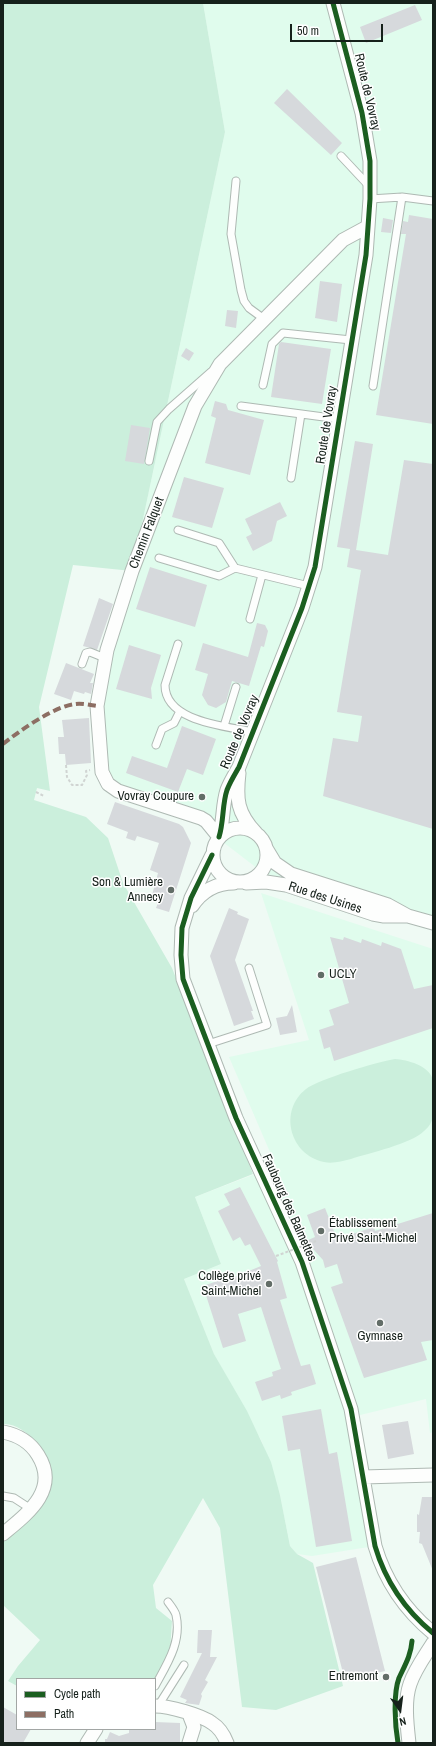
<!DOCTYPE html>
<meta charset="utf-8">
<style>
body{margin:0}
#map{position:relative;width:436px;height:1746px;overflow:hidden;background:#effaf4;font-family:"Archivo Narrow",sans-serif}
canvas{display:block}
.frame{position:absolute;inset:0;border:4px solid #16211b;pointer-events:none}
.legend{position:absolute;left:16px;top:1678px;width:140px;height:52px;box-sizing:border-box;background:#fff;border:1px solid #a2a6a4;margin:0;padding:5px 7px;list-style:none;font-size:12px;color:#16211b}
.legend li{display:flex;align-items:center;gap:8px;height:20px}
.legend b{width:20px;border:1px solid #a2a6a4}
.north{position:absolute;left:380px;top:1690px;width:40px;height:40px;-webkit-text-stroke:3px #fff;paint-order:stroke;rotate:166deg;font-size:11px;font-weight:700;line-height:16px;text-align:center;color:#16211b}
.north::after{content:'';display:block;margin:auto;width:14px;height:18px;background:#16211b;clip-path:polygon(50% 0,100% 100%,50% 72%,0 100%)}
.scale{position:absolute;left:290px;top:24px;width:93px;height:18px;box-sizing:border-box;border:2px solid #16211b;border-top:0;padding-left:5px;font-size:12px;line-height:14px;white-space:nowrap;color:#16211b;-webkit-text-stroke:3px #fff;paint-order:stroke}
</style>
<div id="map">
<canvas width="436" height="1746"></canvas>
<div class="frame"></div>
<ul class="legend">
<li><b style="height:5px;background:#1b5e20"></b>Cycle path</li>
<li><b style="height:5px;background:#8d6e63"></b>Path</li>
</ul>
<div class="north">N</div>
<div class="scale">50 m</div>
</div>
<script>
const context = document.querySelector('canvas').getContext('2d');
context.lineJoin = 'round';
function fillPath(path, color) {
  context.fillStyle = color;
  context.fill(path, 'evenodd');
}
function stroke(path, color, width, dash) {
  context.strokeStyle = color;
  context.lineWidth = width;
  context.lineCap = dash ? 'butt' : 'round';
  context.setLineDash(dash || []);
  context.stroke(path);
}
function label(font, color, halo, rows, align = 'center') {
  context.font = font + ' "Archivo Narrow",sans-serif';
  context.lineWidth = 3;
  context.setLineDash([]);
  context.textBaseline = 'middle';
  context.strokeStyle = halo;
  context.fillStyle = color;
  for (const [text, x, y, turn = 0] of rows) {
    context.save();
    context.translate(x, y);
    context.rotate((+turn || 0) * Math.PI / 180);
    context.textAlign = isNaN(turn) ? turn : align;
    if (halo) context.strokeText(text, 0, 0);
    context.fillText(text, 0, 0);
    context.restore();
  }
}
fillPath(new Path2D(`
 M 203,3 L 433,3 L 433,922 L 342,904 L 262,872 L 206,829 L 201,818 L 111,787 L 97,706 L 132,571 L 225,132 Z
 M 261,893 L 433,949 L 433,1432 L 430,1433 L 426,1399 L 352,1417 L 375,1546 L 312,1556 L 297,1554 L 290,1546 L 280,1495 L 262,1442 L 214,1354 L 184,1279 L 221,1264 L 195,1197 L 276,1166 L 229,1057 L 309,1040 Z`), '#e0fced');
fillPath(new Path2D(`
 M 3,3 L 203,3 L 225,132 L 132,571 L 73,565 L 39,707 L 50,791 L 37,788 L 34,800 L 86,817 L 108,838 L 123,883 L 172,968 L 253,1174 L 195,1197 L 221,1264 L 184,1279 L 214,1354 L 247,1411 L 271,1462 L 280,1495 L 290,1546 L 297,1554 L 313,1563 L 343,1686 L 276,1710 L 242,1707 L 220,1528 L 203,1498 L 153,1585 L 156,1608 L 172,1621 L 170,1651 L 155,1681 L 155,1679 L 17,1679 L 17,1686 L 8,1681 L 18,1666 L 40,1640 L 3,1605 L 3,1539 C 16,1527 36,1509 46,1496 C 59,1479 48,1453 35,1440 C 27,1433 15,1423 3,1424 Z
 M 395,1059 C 407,1060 429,1065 433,1080 C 435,1087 433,1097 433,1104 C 433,1116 434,1123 424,1131 C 411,1144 369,1153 351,1159 C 342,1161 333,1164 324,1162 C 290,1155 278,1111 306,1089 C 319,1079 377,1062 395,1059 Z`), '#cbefdc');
fillPath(new Path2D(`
 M 415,5 L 422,20 L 366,43 L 360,27 Z
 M 287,89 L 342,143 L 331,155 L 274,103 Z
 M 409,215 L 433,219 L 433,424 L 376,415 L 406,234 L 401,234 L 403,221 L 408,222 Z
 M 383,218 L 393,220 L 391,233 L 381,232 Z
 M 320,281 L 342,284 L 337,322 L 315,318 Z
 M 227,310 L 238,311 L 236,328 L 225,326 Z
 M 281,342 L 331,349 L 322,404 L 271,397 L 279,344 Z
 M 186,348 L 194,353 L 189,361 L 181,356 Z
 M 215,401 L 226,404 L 228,410 L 264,420 L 250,475 L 205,463 L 216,418 L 211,416 Z
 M 131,425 L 150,428 L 144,464 L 125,461 Z
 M 355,441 L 373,444 L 356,550 L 388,555 L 404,460 L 433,464 L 433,829 L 323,796 L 333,738 L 358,742 L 362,716 L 337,712 L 361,570 L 347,567 L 350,549 L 337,547 Z
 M 184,477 L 224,488 L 212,528 L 172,517 Z
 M 280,502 L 287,516 L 277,521 L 272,541 L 253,551 L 246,537 L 252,534 L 245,519 Z
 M 150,567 L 207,585 L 195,627 L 136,609 Z
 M 99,598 L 113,604 L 97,650 L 83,646 Z
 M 257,623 L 265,625 L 268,631 L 264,647 L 261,646 L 249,686 L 232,681 L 226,702 L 216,708 L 208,705 L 202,695 L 208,674 L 195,670 L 203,643 L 248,657 Z
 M 129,645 L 161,655 L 151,688 L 152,699 L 116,689 Z
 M 66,663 L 94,674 L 90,683 L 93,683 L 91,694 L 85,692 L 84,694 L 74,691 L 71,700 L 54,694 Z
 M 89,718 L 91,763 L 66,765 L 65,754 L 59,754 L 58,737 L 64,737 L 62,720 Z
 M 182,726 L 216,739 L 203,775 L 187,769 L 178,792 L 126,773 L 132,756 L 167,768 Z
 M 115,802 L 179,824 L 183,827 L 191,843 L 169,912 L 156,908 L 158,903 L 155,902 L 157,897 L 152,895 L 158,873 L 150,870 L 159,843 L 137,836 L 135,841 L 126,838 L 128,832 L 107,824 Z
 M 229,908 L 238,912 L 237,914 L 249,919 L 235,960 L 253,1011 L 251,1011 L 254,1019 L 234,1026 L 210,956 Z
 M 330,937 L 343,940 L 344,937 L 361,943 L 362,939 L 381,946 L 382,942 L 401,949 L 414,989 L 433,985 L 433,1028 L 334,1061 L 330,1047 L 324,1049 L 319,1030 L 334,1025 L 329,1010 L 349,1003 Z
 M 292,1005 L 297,1032 L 280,1035 L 276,1018 L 287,1016 Z
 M 240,1187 L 278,1261 L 277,1262 L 287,1298 L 280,1300 L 295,1348 L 301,1366 L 310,1364 L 316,1384 L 291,1392 L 292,1395 L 281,1399 L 280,1395 L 262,1401 L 255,1382 L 273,1376 L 272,1372 L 281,1369 L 261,1307 L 238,1314 L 246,1341 L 223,1348 L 203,1286 L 226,1278 L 227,1280 L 261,1266 L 250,1244 L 245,1246 L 240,1237 L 233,1241 L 218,1211 L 230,1205 L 224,1194 Z
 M 325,1208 L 337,1239 L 374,1227 L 375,1231 L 433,1213 L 433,1340 L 421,1342 L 427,1360 L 364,1378 L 331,1287 L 343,1283 L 337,1264 L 325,1268 L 323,1260 L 306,1241 L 315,1237 L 307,1215 Z
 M 321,1409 L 329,1454 L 337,1452 L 352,1541 L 316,1547 L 300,1449 L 288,1451 L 282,1416 Z
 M 408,1421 L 414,1454 L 388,1459 L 382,1425 Z
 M 422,1497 L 433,1497 L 433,1571 L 422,1544 L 419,1543 L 420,1532 L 417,1532 L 417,1514 L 419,1515 Z
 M 356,1557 L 385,1671 L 345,1681 L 316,1567 Z
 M 198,1630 L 212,1630 L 210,1657 L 217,1657 L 205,1680 L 208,1682 L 201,1694 L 202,1696 L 199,1705 L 185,1703 L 187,1700 L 180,1697 L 202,1653 L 197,1653 Z
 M 3,1707 L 17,1715 L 17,1729 L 31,1729 L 23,1743 L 3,1743 Z
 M 155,1722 L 180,1723 L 180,1743 L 105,1743 L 105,1739 L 107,1739 L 110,1732 L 119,1736 L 129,1733 L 129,1729 L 155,1729 Z`), '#d6d9dc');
const lane = new Path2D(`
 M 341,156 L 370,187
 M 236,181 L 231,234 L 241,290 L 244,301 L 249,308 L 264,319
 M 402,197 L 433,201
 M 370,199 L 402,197 L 373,386
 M 263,385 L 272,344 L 283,333 L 351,340
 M 241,406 L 339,419
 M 149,461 L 157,422 L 169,409 L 211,372
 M 291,478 L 301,414
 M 178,530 L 219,543 L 235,568
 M 159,558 L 219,576 L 235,568 L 309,586
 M 250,619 L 262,575
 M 178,644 L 165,685 C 165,722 226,726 253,732
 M 82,664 L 86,653 L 90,652 L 105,658
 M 224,726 L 236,687
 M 156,745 L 162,729 L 174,723 L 180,711
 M 208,1044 L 267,1025 L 249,968
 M 3,1496 L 14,1498 L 31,1509
 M 155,1686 C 167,1664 182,1642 176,1615 C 175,1611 171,1606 168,1602
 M 158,1706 L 184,1665`);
const street = new Path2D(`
 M 239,773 C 236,799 237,813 256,833
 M213 855a27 27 0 1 1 54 0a27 27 0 1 1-54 0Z
 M 219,837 C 224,821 222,805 227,790 C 230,782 235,774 239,767 L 302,608 L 315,567 L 366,255 L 370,199 L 370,161 L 362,113 L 333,3
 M 219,837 L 206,821 L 201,818 L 118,791 L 108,784 L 102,772 L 97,706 L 107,650 L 132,571 L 195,406 L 220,364 L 343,240 L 367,227
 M 266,848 L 275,863 L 291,874 L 388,905 L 408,916 L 433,923
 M 212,855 L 191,898 L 182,928 L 181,955 L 183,979 L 236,1118 L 302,1262 L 351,1409 L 375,1546 C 385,1580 405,1610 433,1633
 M 246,883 L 266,882 L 286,885 L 373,914 L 384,916 L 406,916
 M 192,906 C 202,891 216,883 234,883
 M 3,1432 C 19,1435 30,1442 38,1455 C 60,1490 27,1514 3,1534
 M 363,1477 L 433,1475
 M 155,1706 C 169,1706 201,1715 212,1723 C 220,1728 224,1735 227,1743
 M 87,1743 L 96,1729
 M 189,1743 L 194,1727 L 189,1714
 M 409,1743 C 407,1725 404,1701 410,1684 C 415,1669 425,1656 433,1643`);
stroke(lane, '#aeb9b3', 9);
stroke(street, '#aeb9b3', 15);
stroke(new Path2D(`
 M 66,765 L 67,777 L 72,785 L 82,785 L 87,775 L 86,771 L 90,770
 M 36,792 L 44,796`), '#d0d4d2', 2, [3, 2]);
stroke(lane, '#fdfefd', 7);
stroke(street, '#fdfefd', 13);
stroke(new Path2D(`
 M 276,1256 L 316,1241`), '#d0d4d2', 2, [3, 2]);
stroke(new Path2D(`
 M 3,744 C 19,731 55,706 75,704 C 82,703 90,705 97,706`), '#8d6e63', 4, [8, 4]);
stroke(new Path2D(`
 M 219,837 C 224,821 222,805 227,790 C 230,782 235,774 239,767 L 302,608 L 315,567 L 366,255 L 370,199 L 370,161 L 362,113 L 333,3
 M 212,855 L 191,898 L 182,928 L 181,955 L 183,979 L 236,1118 L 302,1262 L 351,1409 L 375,1546 C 385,1580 405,1610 433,1633
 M 398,1743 C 395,1726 393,1694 399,1678 C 405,1665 411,1655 412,1641`), '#1b5e20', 5);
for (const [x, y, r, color] of [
 [202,797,4,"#626d67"],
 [171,890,4,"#626d67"],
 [321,975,4,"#626d67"],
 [321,1231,4,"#626d67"],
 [269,1284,4,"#626d67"],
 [380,1323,4,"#626d67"],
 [386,1677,4,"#626d67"]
]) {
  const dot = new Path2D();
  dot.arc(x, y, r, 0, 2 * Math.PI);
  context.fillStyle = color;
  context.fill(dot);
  stroke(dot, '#fff', 1.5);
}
label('13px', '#16211b', '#fff', [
 ["Route de Vovray",367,92,77],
 ["Route de Vovray",327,425,-81],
 ["Chemin Falquet",147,533,-69],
 ["Route de Vovray",240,732,-67],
 ["Rue des Usines",325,898,18],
 ["Faubourg des Balmettes",289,1208,66]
]);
label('13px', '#16211b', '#fff', [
 ["Vovray Coupure",194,797],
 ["Son & Lumière",163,883],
 ["Annecy",163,898],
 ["UCLY",329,975,"left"],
 ["Établissement",329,1224,"left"],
 ["Privé Saint-Michel",329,1239,"left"],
 ["Collège privé",261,1277],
 ["Saint-Michel",261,1292],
 ["Gymnase",380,1337,"center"],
 ["Entremont",378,1677]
], 'right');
</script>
